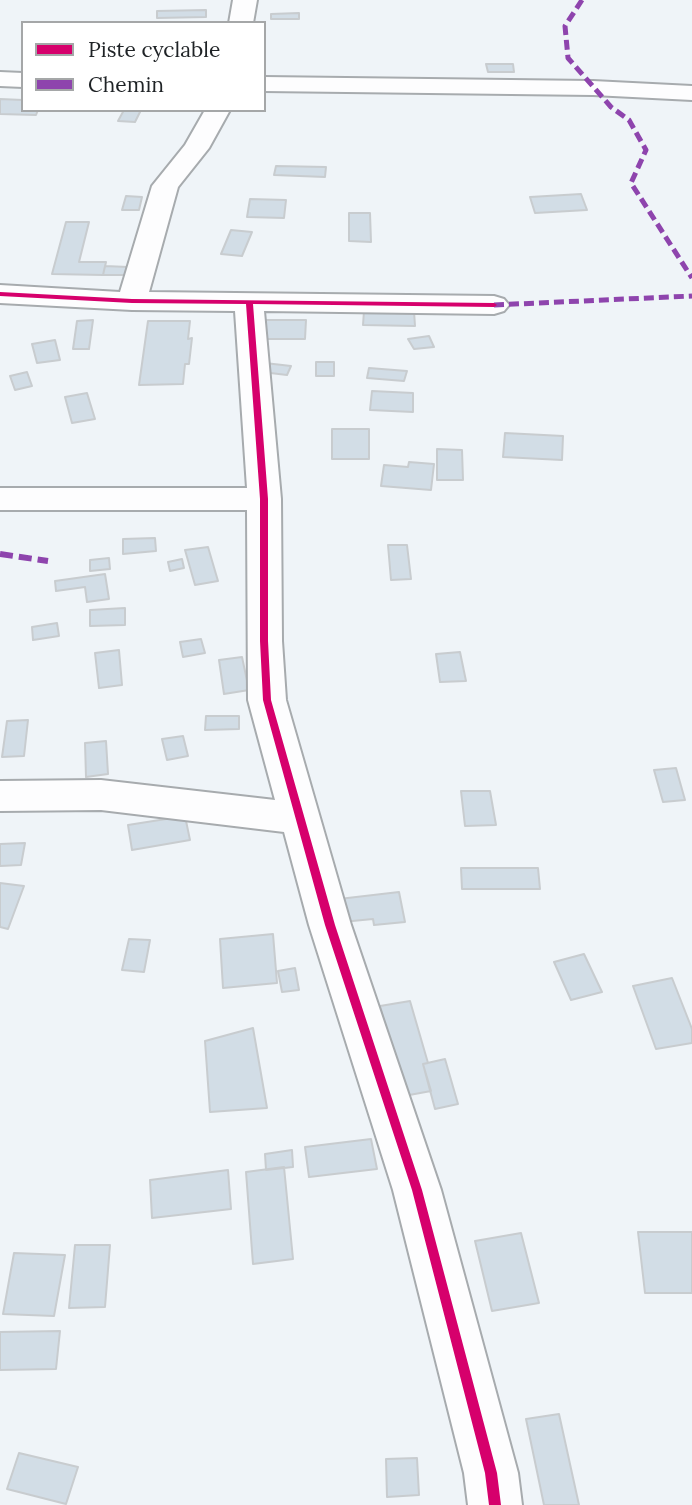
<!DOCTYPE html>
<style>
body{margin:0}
#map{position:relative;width:692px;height:1505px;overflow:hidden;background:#eff4f8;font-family:Lora,serif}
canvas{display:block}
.legend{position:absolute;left:21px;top:21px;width:245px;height:91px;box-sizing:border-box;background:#fff;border:2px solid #a5a7a8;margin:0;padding:9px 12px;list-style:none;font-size:21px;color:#1f2326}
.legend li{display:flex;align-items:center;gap:14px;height:35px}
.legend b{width:35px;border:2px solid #a5a7a8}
</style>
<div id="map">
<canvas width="692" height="1505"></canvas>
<ul class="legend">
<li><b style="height:9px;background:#d6006c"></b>Piste cyclable</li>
<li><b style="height:9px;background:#8e44ad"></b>Chemin</li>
</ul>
</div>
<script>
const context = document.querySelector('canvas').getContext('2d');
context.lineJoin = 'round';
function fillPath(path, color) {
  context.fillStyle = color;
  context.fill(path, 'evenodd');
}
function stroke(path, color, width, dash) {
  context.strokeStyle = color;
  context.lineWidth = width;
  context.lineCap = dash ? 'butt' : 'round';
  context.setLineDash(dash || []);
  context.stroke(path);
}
const building = new Path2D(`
 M 206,10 L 206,17 L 157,18 L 157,11 Z
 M 299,13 L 299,19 L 271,19 L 271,14 Z
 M 486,64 L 513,64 L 514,72 L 488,72 Z
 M 0,99 L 23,100 L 23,110 L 38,110 L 36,115 L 0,114 Z
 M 124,110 L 141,110 L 135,122 L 118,121 Z
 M 276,166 L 326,167 L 325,177 L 274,175 Z
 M 581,194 L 587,210 L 535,213 L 530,197 Z
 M 126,196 L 142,197 L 139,210 L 122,210 Z
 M 250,199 L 286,200 L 284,218 L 247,217 Z
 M 349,213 L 370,213 L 371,242 L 349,241 Z
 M 66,222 L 89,222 L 79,262 L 106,262 L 103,275 L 52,274 Z
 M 231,230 L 252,232 L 242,256 L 221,254 Z
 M 105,266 L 128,267 L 126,275 L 103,275 Z
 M 364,311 L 414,311 L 415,326 L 363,325 Z
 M 93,320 L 89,349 L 73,349 L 77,321 Z
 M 266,320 L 306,320 L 305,339 L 265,339 Z
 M 148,321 L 190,321 L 188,339 L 192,338 L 189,364 L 185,364 L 183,384 L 139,385 Z
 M 429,336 L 434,347 L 414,349 L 408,339 Z
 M 55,340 L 60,360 L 37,363 L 32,344 Z
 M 316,362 L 334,362 L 334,376 L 316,376 Z
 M 265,363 L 291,366 L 287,375 L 262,372 Z
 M 369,368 L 407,371 L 404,381 L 367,378 Z
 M 27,372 L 32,386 L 15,390 L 10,376 Z
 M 372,391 L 413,393 L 413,412 L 370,410 Z
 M 87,393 L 95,419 L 72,423 L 65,397 Z
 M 332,429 L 369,429 L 369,459 L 332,459 Z
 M 505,433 L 563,436 L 562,460 L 503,457 Z
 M 437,449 L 462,450 L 463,480 L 437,480 Z
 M 409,462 L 434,464 L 431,490 L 381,486 L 384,465 L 408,467 Z
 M 155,538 L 156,551 L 123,554 L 123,539 Z
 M 388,545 L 407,545 L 411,579 L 391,580 Z
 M 208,547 L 218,581 L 195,585 L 185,550 Z
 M 109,558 L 110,569 L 90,571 L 90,560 Z
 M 182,559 L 184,568 L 170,571 L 168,562 Z
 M 105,574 L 109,599 L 87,602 L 85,587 L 56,591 L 55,581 Z
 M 125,608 L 125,625 L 90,626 L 90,610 Z
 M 57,623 L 59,636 L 33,640 L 32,627 Z
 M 201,639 L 205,653 L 183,657 L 180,642 Z
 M 119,650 L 122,685 L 99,688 L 95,653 Z
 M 460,652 L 466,681 L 440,682 L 436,654 Z
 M 242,657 L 249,690 L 224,694 L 219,660 Z
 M 206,716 L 239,716 L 239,729 L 205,730 Z
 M 28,720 L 24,756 L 2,757 L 7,721 Z
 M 183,736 L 188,756 L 167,760 L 162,739 Z
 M 106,741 L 108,774 L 86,777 L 85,743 Z
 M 676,768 L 685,800 L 663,802 L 654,770 Z
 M 461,791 L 490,791 L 496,825 L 465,826 Z
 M 185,816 L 190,840 L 132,850 L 128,825 Z
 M 25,843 L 21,865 L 0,866 L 0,844 Z
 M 461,868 L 538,868 L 540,889 L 462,889 Z
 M 0,883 L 24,886 L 8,929 L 0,927 Z
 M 399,892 L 405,922 L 374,925 L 373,919 L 342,922 L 339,899 Z
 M 273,934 L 277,983 L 223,988 L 220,939 Z
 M 129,939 L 150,940 L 144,972 L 122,970 Z
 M 584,954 L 602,992 L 571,1000 L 554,962 Z
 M 295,968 L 299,990 L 282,992 L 278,971 Z
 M 672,978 L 692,1029 L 692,1043 L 656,1049 L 633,986 Z
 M 410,1001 L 428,1063 L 423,1064 L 431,1091 L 404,1096 L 380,1006 Z
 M 253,1028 L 267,1108 L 210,1112 L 205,1041 Z
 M 445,1059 L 458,1104 L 435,1109 L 423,1064 Z
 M 371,1139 L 377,1169 L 309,1177 L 305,1147 Z
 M 292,1150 L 293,1167 L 266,1170 L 265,1154 Z
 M 284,1167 L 293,1259 L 253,1264 L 246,1172 Z
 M 228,1170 L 231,1209 L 152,1218 L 150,1180 Z
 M 638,1232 L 692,1232 L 692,1293 L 645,1293 Z
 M 521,1233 L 539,1303 L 492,1311 L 475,1241 Z
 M 75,1245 L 110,1245 L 105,1307 L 69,1308 Z
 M 14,1253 L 65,1255 L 54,1316 L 3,1314 Z
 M 60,1331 L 56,1369 L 0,1370 L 0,1332 Z
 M 559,1414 L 579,1505 L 544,1505 L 526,1419 Z
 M 19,1453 L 78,1467 L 66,1504 L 7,1489 Z
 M 417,1458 L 419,1495 L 387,1497 L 386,1459 Z`);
fillPath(building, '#d2dde6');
stroke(building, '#c8cccf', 2);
const minor = new Path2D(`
 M 233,0 L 257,0 L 253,23 L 229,23 Z
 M 0,72 L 23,73 L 23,87 L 0,86 Z
 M 264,77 L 593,81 L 692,86 L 692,100 L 593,95 L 264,91 Z
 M 205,110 L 230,110 L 209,148 L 178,187 L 149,292 L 494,296 L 504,299 L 509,305 L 504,311 L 494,314 L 264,311 L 281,499 L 282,641 L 286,700 L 351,925 L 441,1190 L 518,1473 L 522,1505 L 468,1505 L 464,1473 L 393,1190 L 309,925 L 284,832 L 101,810 L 0,811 L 0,781 L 101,780 L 275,800 L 248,700 L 247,510 L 0,510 L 0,488 L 247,488 L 235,311 L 132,310 L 0,303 L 0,285 L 120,292 L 152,186 L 185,145 Z`);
stroke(minor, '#a7abae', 4);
fillPath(minor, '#fdfdfe');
stroke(new Path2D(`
 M 582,0 L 565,26 L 568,58 L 611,107 L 629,120 L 646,150 L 631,183 L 692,278
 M 494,305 L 692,296`), '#8e44ad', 5, [10, 5]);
stroke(new Path2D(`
 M 0,554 L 48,561`), '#8e44ad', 6, [13, 6]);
fillPath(new Path2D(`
 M 0,292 L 132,299 L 494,303 L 497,305 L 494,307 L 253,304 L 268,499 L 268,641 L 271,700 L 335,925 L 422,1190 L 497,1473 L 501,1505 L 489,1505 L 485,1473 L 412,1190 L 325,925 L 263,700 L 260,641 L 260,499 L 246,304 L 132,303 L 0,296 Z`), '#d6006c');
</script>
